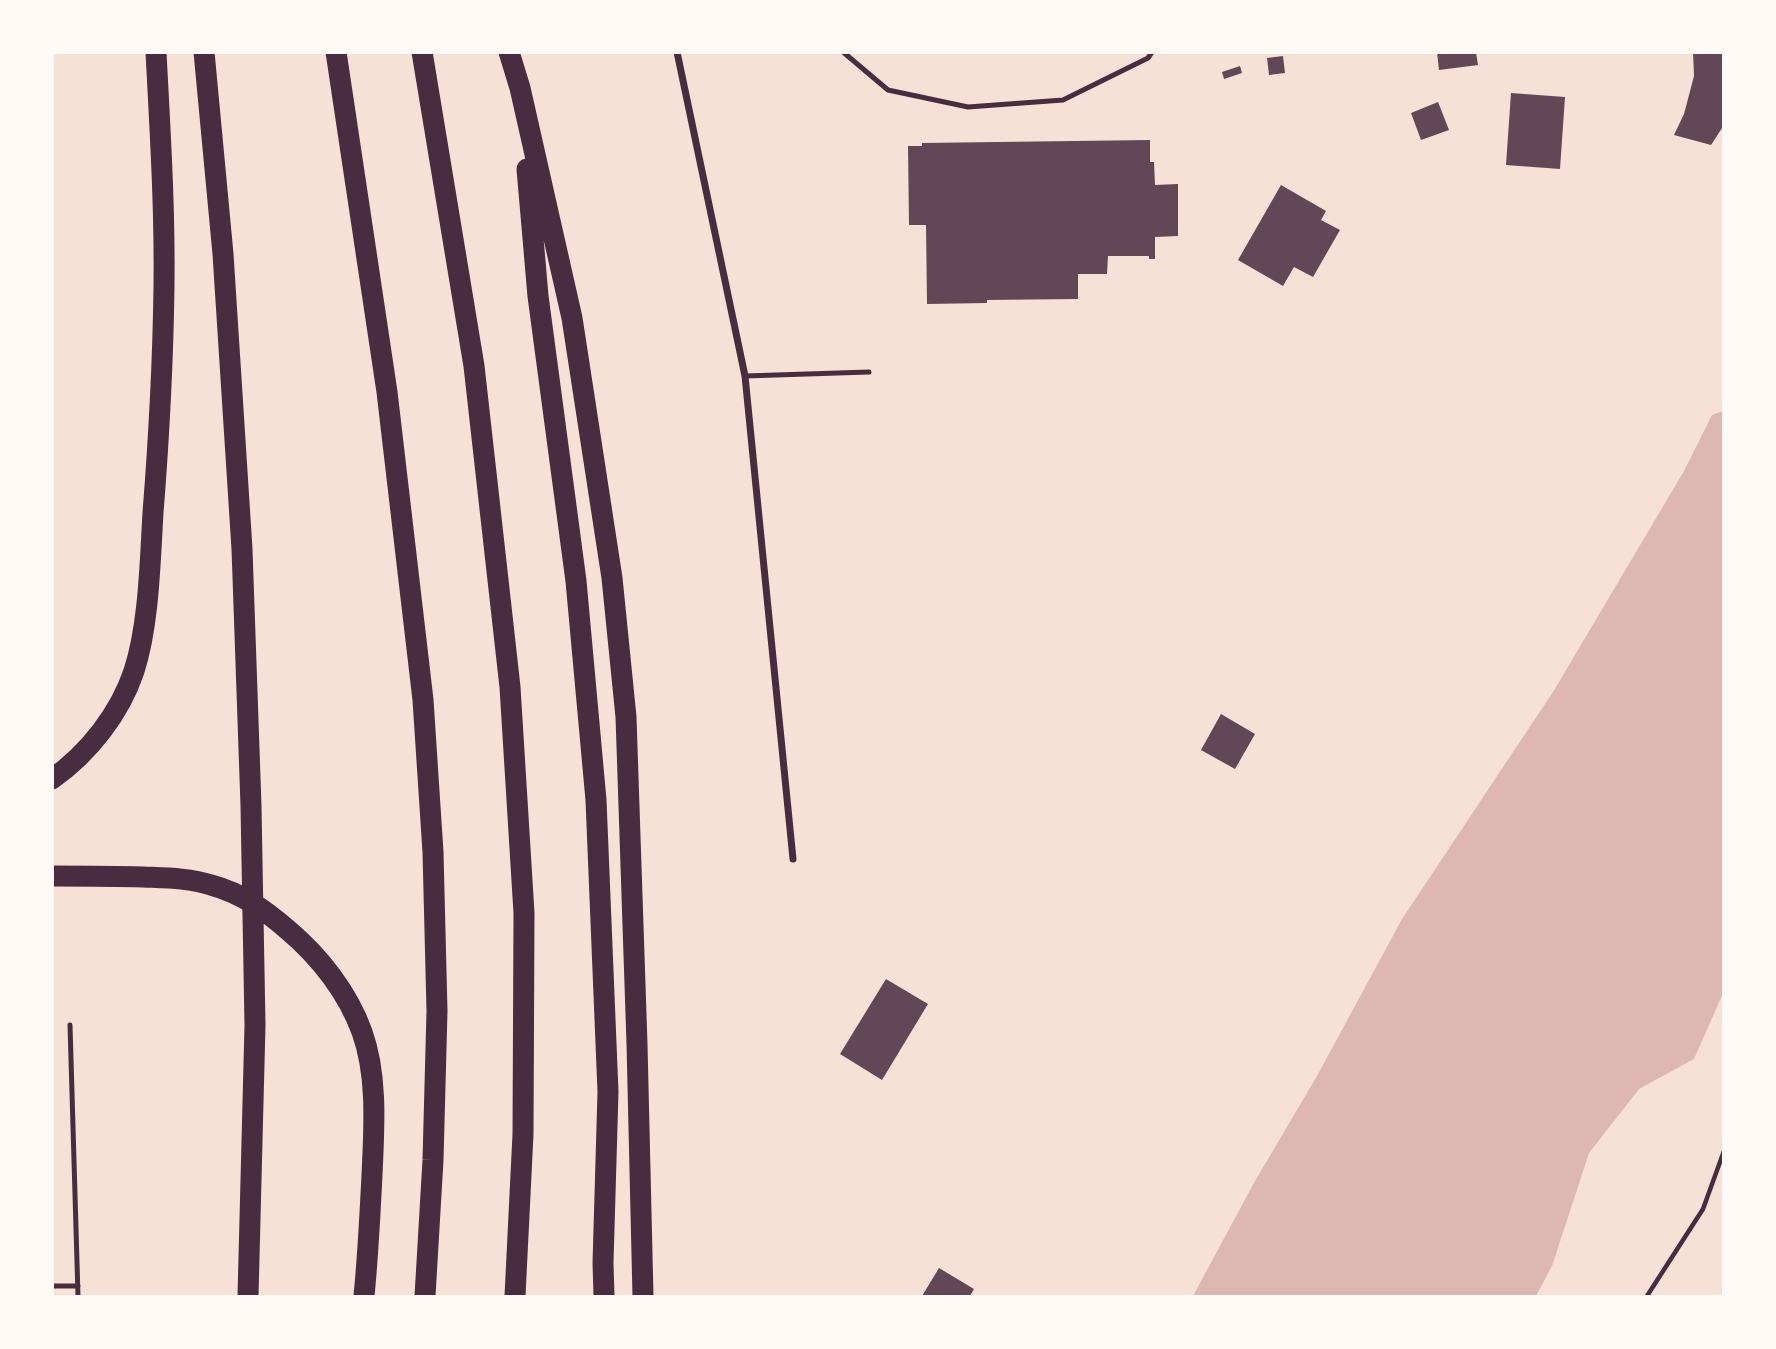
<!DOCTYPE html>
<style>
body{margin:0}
#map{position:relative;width:1776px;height:1349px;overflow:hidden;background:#f7e1d7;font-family:"Open Sans",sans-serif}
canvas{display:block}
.frame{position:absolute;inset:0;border:54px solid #fffaf5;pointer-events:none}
</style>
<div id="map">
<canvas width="1776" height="1349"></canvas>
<div class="frame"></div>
</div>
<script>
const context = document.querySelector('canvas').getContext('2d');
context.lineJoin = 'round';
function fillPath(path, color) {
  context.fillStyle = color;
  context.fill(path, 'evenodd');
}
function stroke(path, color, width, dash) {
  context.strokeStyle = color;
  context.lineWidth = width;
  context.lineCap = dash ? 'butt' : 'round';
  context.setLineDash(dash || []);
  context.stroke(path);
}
fillPath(new Path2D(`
 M 1723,411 L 1724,991 L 1694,1059 L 1639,1089 L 1589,1153 L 1552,1266 L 1536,1296 L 1193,1296 L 1255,1181 L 1317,1076 L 1402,919 L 1553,692 L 1684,471 L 1712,415 Z`), '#dcb8b0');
fillPath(new Path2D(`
 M 1437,52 L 1476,52 L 1478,65 L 1439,70 Z
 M 1693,52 L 1724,52 L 1724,125 L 1711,145 L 1674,135 L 1684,114 L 1694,76 Z
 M 1283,56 L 1285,73 L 1269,75 L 1267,58 Z
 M 1240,66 L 1242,73 L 1224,79 L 1222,72 Z
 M 1511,93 L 1565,97 L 1560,169 L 1506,165 Z
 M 1438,102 L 1449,130 L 1421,140 L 1411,113 Z
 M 1150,140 L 1150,162 L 1154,162 L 1155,185 L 1178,184 L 1178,236 L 1155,237 L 1155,259 L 1149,259 L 1149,256 L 1108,256 L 1107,274 L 1078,274 L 1078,299 L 987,300 L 987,303 L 927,304 L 926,225 L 909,225 L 908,146 L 922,146 L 922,143 Z
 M 1281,185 L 1326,211 L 1321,220 L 1340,230 L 1313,277 L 1294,267 L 1283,286 L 1238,260 Z
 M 1221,714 L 1255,734 L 1235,769 L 1201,750 Z
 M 886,979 L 928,1004 L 882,1080 L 840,1054 Z
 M 939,1268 L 974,1289 L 970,1296 L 922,1296 Z`), '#644757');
stroke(new Path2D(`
 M 1647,1296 L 1703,1209 L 1724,1151`), '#4a2c40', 4.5);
stroke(new Path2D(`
 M 843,52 L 888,90 L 968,107 L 1063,100 L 1148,58 L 1152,52
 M 745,376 L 869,372
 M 70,1025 L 78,1296
 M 52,1286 L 78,1286`), '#4a2c40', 5);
stroke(new Path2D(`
 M 677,52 L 745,376 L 793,859`), '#4a2c40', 7);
stroke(new Path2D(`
 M 204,52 L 223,254 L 242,549 L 251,806 L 255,1025 L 248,1296
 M 336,52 L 387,392 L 423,700 L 433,852 L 437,1011 L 433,1160 L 425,1296
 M 422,52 L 474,366 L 510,687 L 524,913 L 523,1134 L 515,1296
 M 509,52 L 520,88 L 572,318 L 612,578 L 626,717 L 637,1044 L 643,1296
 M 527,169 L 538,296 L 576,581 L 596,800 L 608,1092 L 603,1263 L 604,1296
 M 52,779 C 89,753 120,713 134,671 C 149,625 150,562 153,513 C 159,437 163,361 164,286 C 165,208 160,130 156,52
 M 52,876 C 83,876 113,876 143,877 C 166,878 189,878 211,885 C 241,893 265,910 288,930 C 320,957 348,993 362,1032 C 378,1076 374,1129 372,1175 C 370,1215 368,1256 364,1296`), '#4a2c40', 21);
</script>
